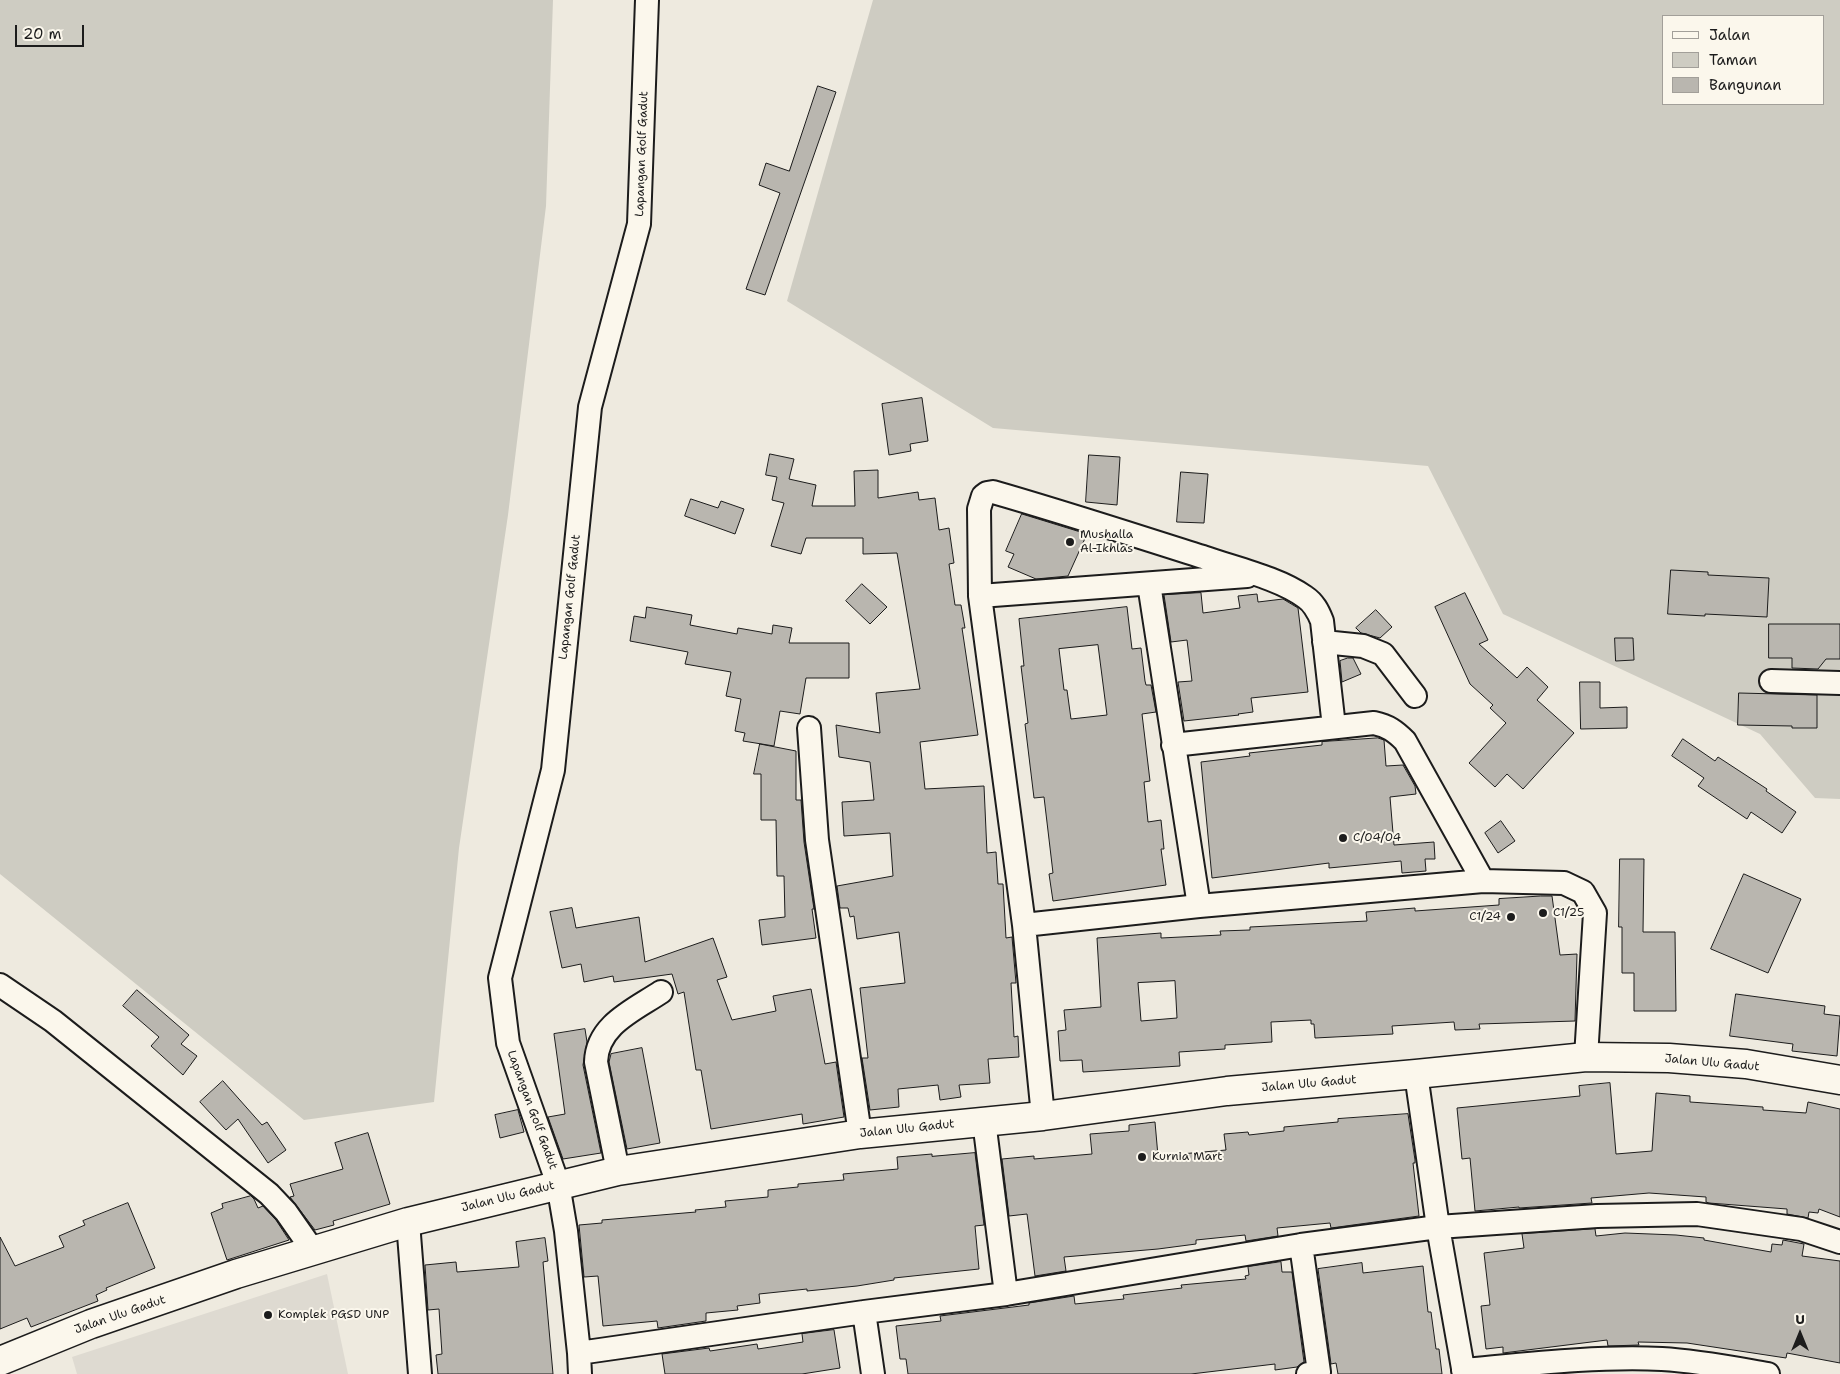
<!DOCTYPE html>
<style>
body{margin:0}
#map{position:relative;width:1840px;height:1374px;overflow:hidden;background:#eeeadf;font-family:"Shantell Sans",sans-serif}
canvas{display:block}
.legend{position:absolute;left:1662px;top:15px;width:162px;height:90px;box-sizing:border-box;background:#fbf7ec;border:1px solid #a29f99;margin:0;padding:6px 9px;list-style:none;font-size:15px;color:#1c1c1c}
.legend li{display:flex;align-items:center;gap:10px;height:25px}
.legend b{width:25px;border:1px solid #a29f99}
.north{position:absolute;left:1775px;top:1309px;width:50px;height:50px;-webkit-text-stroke:4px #fbf7ec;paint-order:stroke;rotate:0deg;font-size:14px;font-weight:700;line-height:20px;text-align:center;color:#1c1c1c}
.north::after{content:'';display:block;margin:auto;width:18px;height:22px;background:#1c1c1c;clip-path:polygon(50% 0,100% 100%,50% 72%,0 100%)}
.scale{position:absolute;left:15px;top:25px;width:69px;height:22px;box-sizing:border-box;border:2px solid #1c1c1c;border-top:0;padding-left:6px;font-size:15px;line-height:18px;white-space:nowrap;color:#1c1c1c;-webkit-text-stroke:4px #fbf7ec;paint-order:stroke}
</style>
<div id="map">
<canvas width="1840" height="1374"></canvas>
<ul class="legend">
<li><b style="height:6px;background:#fbf7ec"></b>Jalan</li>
<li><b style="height:14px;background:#ceccc2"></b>Taman</li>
<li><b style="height:14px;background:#b9b6af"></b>Bangunan</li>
</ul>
<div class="north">U</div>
<div class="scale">20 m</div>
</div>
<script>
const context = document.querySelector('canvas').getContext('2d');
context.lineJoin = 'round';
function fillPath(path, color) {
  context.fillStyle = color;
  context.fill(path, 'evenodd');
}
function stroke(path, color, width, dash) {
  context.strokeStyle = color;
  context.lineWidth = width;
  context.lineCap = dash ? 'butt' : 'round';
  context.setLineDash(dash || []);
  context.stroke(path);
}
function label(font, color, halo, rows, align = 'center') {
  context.font = font + ' "Shantell Sans",sans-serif';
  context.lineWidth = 4;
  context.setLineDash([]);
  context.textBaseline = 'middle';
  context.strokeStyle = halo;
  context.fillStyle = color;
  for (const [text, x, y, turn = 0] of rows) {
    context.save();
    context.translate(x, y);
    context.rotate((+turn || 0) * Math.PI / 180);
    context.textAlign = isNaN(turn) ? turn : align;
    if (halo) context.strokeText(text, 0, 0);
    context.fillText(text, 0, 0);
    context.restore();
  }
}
fillPath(new Path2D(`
 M 327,1274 L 348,1374 L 77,1374 L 72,1357 Z`), '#dedad1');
fillPath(new Path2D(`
 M 0,0 L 553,0 L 546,206 L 508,515 L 459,848 L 434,1102 L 304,1120 L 0,874 Z
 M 873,0 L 1840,0 L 1840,799 L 1815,798 L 1760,734 L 1503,614 L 1428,466 L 993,428 L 787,301 ZM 1664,16 L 1824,16 L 1824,104 L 1664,104 Z`), '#ceccc2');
const building = new Path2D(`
 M 818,86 L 836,92 L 765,295 L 746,289 L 780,193 L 759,185 L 766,163 L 789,171 Z
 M 922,398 L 928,441 L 910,444 L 911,451 L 889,455 L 882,404 Z
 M 770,454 L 794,459 L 789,479 L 816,485 L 812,506 L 855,506 L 854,471 L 878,470 L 878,498 L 918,492 L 919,500 L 935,498 L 939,530 L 949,528 L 954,563 L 949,564 L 955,605 L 961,605 L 965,628 L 962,628 L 978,735 L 920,742 L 925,789 L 984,786 L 987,853 L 996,852 L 998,884 L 1003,884 L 1006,938 L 1012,937 L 1016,983 L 1011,983 L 1014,1037 L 1018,1036 L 1019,1057 L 988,1059 L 990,1083 L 959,1085 L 961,1097 L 940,1100 L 938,1085 L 898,1089 L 899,1107 L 870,1110 L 862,1058 L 868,1058 L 860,988 L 905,983 L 899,932 L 857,939 L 854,916 L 850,917 L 848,908 L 840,908 L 837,886 L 893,876 L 890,833 L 844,836 L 842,802 L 874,800 L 870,762 L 839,757 L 836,725 L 880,733 L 876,693 L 920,689 L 897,553 L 863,554 L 863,538 L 806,538 L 801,554 L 771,546 L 784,503 L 772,500 L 777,477 L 766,475 Z
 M 1089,455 L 1120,457 L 1117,505 L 1086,502 Z
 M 1181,472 L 1208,474 L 1204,523 L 1177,522 Z
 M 691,499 L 718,508 L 721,501 L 744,509 L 735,534 L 685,516 Z
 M 1022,514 L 1087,534 L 1068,576 L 1036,579 L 1008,567 L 1014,554 L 1006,551 Z
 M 1671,570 L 1708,572 L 1708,575 L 1769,578 L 1767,617 L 1705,614 L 1705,616 L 1668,614 Z
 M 862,584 L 887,607 L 870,624 L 846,601 Z
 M 1201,593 L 1203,613 L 1240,608 L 1238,596 L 1257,594 L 1258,602 L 1283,599 L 1298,608 L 1308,692 L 1251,698 L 1253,712 L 1238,714 L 1239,715 L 1184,721 L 1178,682 L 1192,681 L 1187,640 L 1171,642 L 1164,595 Z
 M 1465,593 L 1488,640 L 1479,644 L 1517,678 L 1527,667 L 1548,687 L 1537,700 L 1574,733 L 1523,789 L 1507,774 L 1495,787 L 1469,763 L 1506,723 L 1490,708 L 1493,705 L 1470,684 L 1435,607 Z
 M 647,607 L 692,615 L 690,625 L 737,634 L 738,628 L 772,634 L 773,625 L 792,628 L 789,643 L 849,643 L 849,678 L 806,678 L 800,714 L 780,711 L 774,746 L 743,741 L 745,733 L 735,731 L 741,699 L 726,696 L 731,672 L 685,664 L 688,652 L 630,641 L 634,616 L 645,618 Z
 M 1127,607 L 1132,649 L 1141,648 L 1145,681 L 1146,685 L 1151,685 L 1156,712 L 1142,714 L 1150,781 L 1144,782 L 1148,822 L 1161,820 L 1164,849 L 1161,849 L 1166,885 L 1053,901 L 1049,874 L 1053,873 L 1044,797 L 1034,798 L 1025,724 L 1028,723 L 1021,666 L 1024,666 L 1019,619 ZM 1098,645 L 1107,715 L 1071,719 L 1067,690 L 1064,690 L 1059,649 Z
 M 1376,610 L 1392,627 L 1380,638 L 1361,633 L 1356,628 Z
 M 1769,624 L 1840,624 L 1840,659 L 1826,659 L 1818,669 L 1792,668 L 1792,658 L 1769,658 Z
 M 1615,638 L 1633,638 L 1634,660 L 1616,661 Z
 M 1348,658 L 1353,658 L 1361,674 L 1342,682 L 1340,661 Z
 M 1580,682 L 1600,682 L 1600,708 L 1627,707 L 1627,728 L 1581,729 Z
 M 1739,693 L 1817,695 L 1817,728 L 1792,728 L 1792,726 L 1738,725 Z
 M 1378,738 L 1384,740 L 1386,766 L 1403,765 L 1415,786 L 1416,794 L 1390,797 L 1394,845 L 1434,842 L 1435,859 L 1425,859 L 1426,871 L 1402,873 L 1401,861 L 1329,868 L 1329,863 L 1212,878 L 1201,762 L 1250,756 L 1249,753 L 1322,745 L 1322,742 Z
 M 1683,739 L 1715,761 L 1718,757 L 1767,789 L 1766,791 L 1796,812 L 1782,833 L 1751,812 L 1747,819 L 1698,786 L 1704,778 L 1672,756 Z
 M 760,744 L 796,751 L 796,800 L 801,800 L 804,842 L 814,909 L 812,909 L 816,938 L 762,945 L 759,920 L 785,917 L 784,876 L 777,876 L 776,820 L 761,820 L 761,774 L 754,774 Z
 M 1501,821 L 1515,841 L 1498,853 L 1485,833 Z
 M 1620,859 L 1644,859 L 1643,932 L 1675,932 L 1676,1011 L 1634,1011 L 1634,973 L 1622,973 L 1622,927 L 1619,927 Z
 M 1744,874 L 1801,899 L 1768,973 L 1711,949 Z
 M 1541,896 L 1552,896 L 1560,955 L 1577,954 L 1575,1021 L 1479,1024 L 1480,1029 L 1455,1030 L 1454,1022 L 1392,1026 L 1393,1034 L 1315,1038 L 1314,1024 L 1311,1024 L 1311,1020 L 1271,1022 L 1272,1042 L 1225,1045 L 1225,1049 L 1179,1052 L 1180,1066 L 1083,1072 L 1082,1060 L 1060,1061 L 1058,1031 L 1066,1030 L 1064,1010 L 1101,1007 L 1097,938 L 1161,933 L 1161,938 L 1221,935 L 1220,931 L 1250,930 L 1250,927 L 1367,921 L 1366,912 L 1415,908 L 1415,911 L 1499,905 L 1499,899 ZM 1175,981 L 1177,1018 L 1141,1021 L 1138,983 Z
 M 572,908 L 576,928 L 639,917 L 645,962 L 713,938 L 727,977 L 717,980 L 732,1020 L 776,1011 L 773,996 L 811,989 L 825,1064 L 836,1062 L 844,1117 L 803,1124 L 802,1114 L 711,1129 L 701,1070 L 696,1070 L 684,992 L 678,994 L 672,974 L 614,982 L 613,976 L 584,982 L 581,964 L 562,968 L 550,912 Z
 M 137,990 L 189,1035 L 181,1044 L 197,1056 L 183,1075 L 151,1046 L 159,1037 L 123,1006 Z
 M 1736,994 L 1825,1006 L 1824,1014 L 1840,1016 L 1837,1056 L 1792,1051 L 1793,1044 L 1730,1036 Z
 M 585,1029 L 587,1042 L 583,1065 L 601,1153 L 563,1159 L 548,1117 L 565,1114 L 554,1034 Z
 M 642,1048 L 660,1143 L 627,1149 L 609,1062 L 611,1054 Z
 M 223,1081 L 262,1125 L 267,1122 L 286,1150 L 268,1163 L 238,1119 L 226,1130 L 200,1102 Z
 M 1610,1083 L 1616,1154 L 1652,1151 L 1656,1093 L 1690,1096 L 1690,1102 L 1763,1107 L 1763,1110 L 1806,1113 L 1808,1102 L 1840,1109 L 1840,1217 L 1819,1209 L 1818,1213 L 1809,1212 L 1808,1218 L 1787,1214 L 1787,1209 L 1709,1203 L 1706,1202 L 1706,1197 L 1649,1193 L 1591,1198 L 1592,1203 L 1519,1208 L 1519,1207 L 1475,1211 L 1470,1158 L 1462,1159 L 1457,1108 L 1580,1096 L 1579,1086 Z
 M 518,1110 L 524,1132 L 500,1138 L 495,1115 Z
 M 1408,1114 L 1415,1160 L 1415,1163 L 1413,1163 L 1419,1216 L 1331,1228 L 1330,1223 L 1277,1228 L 1278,1236 L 1246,1241 L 1245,1235 L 1196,1240 L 1196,1244 L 1158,1249 L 1064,1257 L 1066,1271 L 1035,1276 L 1027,1214 L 1009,1216 L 1002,1159 L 1034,1156 L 1034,1159 L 1092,1154 L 1090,1134 L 1129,1131 L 1129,1125 L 1155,1122 L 1158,1156 L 1226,1150 L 1224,1134 L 1248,1132 L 1249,1135 L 1284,1131 L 1284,1127 L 1338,1122 L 1338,1119 Z
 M 368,1133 L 390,1204 L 333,1221 L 334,1225 L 315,1230 L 290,1197 L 294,1196 L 290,1184 L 343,1169 L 335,1143 Z
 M 975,1153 L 984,1225 L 975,1226 L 979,1269 L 894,1278 L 894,1280 L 857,1286 L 807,1291 L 807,1289 L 759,1294 L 760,1303 L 737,1306 L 738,1310 L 706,1313 L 706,1321 L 658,1328 L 657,1321 L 603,1326 L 598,1276 L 584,1277 L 579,1225 L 602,1223 L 602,1220 L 696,1212 L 695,1210 L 726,1207 L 725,1201 L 768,1197 L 768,1190 L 798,1187 L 798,1184 L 844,1180 L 843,1174 L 898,1169 L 897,1157 L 932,1154 L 932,1156 Z
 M 251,1196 L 254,1199 L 258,1208 L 263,1206 L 276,1220 L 289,1240 L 227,1260 L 211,1213 L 223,1208 L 222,1204 Z
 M 128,1203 L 155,1268 L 106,1288 L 107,1290 L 96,1295 L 98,1301 L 31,1327 L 27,1318 L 0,1329 L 0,1237 L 15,1266 L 64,1247 L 59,1236 L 85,1225 L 83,1221 Z
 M 1595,1229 L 1596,1236 L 1625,1233 L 1676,1235 L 1704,1238 L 1704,1240 L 1771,1252 L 1772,1244 L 1782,1245 L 1783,1240 L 1804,1244 L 1802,1256 L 1840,1261 L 1840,1363 L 1787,1353 L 1786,1358 L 1687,1343 L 1638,1342 L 1639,1345 L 1608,1346 L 1607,1340 L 1503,1353 L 1503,1347 L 1486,1349 L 1481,1306 L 1490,1305 L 1484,1253 L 1524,1248 L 1522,1234 Z
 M 545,1238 L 548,1261 L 543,1262 L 553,1374 L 438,1374 L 436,1355 L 442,1354 L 439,1309 L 428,1310 L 425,1265 L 456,1262 L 457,1272 L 519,1267 L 516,1242 Z
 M 1281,1262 L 1282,1272 L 1292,1272 L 1304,1362 L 1297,1367 L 1275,1370 L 1275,1364 L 1191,1374 L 908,1374 L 906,1359 L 900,1359 L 896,1326 L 941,1321 L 940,1316 L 1029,1305 L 1029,1303 L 1074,1296 L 1075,1304 L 1124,1299 L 1123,1295 L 1182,1288 L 1181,1285 L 1246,1279 L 1245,1276 L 1249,1275 L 1248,1267 Z
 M 1362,1263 L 1363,1273 L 1423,1266 L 1428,1312 L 1431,1312 L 1436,1349 L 1439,1349 L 1442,1374 L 1338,1374 L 1336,1363 L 1331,1364 L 1318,1269 Z
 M 834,1330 L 840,1368 L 802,1374 L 665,1374 L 662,1354 L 709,1348 L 710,1351 L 757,1344 L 758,1349 L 803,1342 L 802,1334 Z`);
fillPath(building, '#b9b6af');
stroke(building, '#1c1c1c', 1);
const street = new Path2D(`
 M 647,0 L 639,224 L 590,407 L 553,770 L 500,978 L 508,1043 L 558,1184 L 566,1231 L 579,1353 L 864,1312 L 1006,1294 L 1301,1245 L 1438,1227 L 1597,1216 L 1697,1214 L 1801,1229 L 1840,1242
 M 1149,584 L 1199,906
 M 980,596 L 1247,576
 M 1324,642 L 1363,646 L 1383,654 L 1415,696
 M 1771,681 L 1840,683
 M 809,728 L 817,840 L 860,1134
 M 1173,745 L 1374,723 C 1388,726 1395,731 1405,741 L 1483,881 L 1564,883 L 1583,892 L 1595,913 L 1586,1057
 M 1024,925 L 1199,906 L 1483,881
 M 0,985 L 53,1021 L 269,1194 L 286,1212 L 314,1252
 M 1416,1074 L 1438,1227 L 1464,1374
 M 1043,1116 L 1024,925 L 980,596 L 979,509 L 983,496 L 987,493 L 993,492 C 1063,512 1133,535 1203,557 C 1234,568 1279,578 1305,597 C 1314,603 1318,611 1322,621 L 1334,727
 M 984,1121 L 1006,1294
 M 618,1171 L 596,1062 C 597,1025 634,1010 661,992
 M 408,1222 L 420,1374
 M 1301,1245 L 1319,1372 L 1308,1374
 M 864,1312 L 873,1374
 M 579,1353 L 580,1374
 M 1463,1370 C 1529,1364 1595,1356 1662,1359 C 1698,1361 1733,1368 1768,1374`);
const secondary = new Path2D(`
 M 0,1361 L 91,1324 L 236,1274 L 408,1222 L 618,1171 L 860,1134 L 1043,1116 L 1227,1091 L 1416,1074 L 1586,1057 L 1669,1058 L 1746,1064 L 1840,1080`);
stroke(street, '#1c1c1c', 26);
stroke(secondary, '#1c1c1c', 31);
stroke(street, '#fbf7ec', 22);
stroke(secondary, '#fbf7ec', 28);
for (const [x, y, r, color] of [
 [1070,542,5,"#1c1c1c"],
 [1343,838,5,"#1c1c1c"],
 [1543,913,5,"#1c1c1c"],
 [1511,917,5,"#1c1c1c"],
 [1142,1157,5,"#1c1c1c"],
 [268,1315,5,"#1c1c1c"]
]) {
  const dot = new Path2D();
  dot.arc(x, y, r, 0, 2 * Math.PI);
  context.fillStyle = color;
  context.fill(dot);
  stroke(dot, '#fbf7ec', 2);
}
label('12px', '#1c1c1c', '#fbf7ec', [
 ["Lapangan Golf Gadut",642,154,-88],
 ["Lapangan Golf Gadut",570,597,-84],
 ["Jalan Ulu Gadut",1712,1063,5],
 ["Jalan Ulu Gadut",1309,1084,-5],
 ["Lapangan Golf Gadut",532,1110,70],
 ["Jalan Ulu Gadut",907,1129,-6],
 ["Jalan Ulu Gadut",508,1197,-14],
 ["Jalan Ulu Gadut",120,1315,-19]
]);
label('12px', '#1c1c1c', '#fbf7ec', [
 ["Mushalla",1080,535],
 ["Al-Ikhlas",1080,549],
 ["C/04/04",1353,838],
 ["C1/25",1553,913],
 ["C1/24",1501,917,"right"],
 ["Kurnia Mart",1152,1157],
 ["Komplek PGSD UNP",278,1315]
], 'left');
</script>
